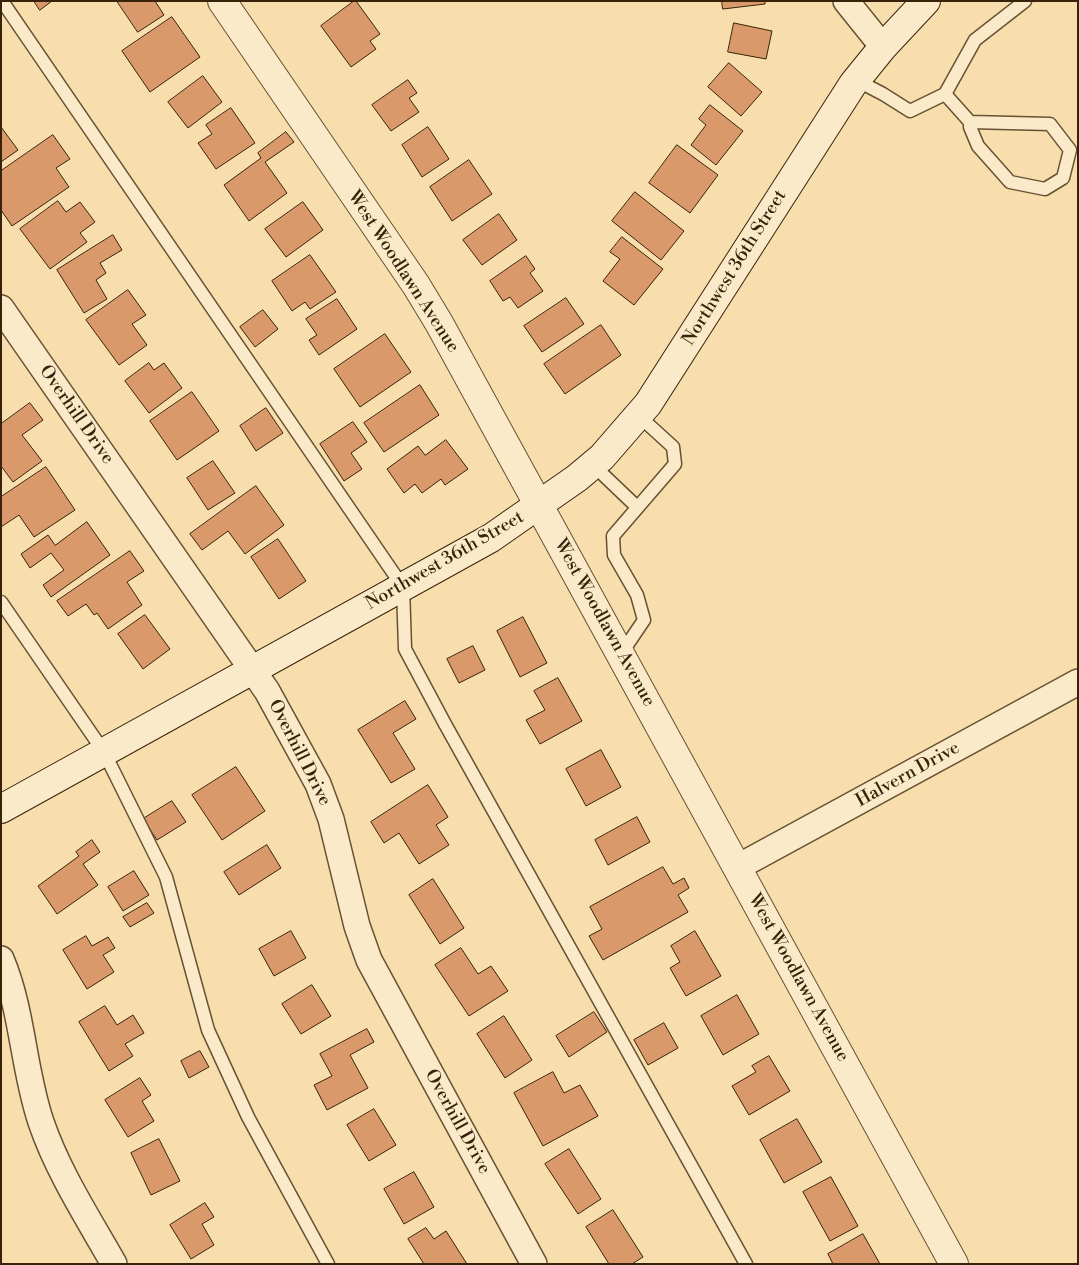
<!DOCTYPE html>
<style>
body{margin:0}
#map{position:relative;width:1079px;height:1265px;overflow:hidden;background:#f7deac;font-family:"Libre Bodoni",serif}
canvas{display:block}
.frame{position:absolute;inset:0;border:2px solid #38220a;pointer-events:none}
</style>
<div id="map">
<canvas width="1079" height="1265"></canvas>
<div class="frame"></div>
</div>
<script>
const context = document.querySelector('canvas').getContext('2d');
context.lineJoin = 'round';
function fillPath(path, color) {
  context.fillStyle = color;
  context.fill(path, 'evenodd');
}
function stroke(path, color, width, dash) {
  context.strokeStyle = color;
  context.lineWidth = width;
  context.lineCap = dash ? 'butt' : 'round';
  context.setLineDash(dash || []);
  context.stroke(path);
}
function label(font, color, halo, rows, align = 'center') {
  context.font = font + ' "Libre Bodoni",serif';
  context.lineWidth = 4;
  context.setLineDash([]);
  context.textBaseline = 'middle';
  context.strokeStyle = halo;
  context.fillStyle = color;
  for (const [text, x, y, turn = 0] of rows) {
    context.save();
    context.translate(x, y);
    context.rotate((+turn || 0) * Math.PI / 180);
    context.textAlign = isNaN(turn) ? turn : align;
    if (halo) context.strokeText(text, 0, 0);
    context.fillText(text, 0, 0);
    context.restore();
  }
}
const building = new Path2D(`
 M 34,1 L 52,1 L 40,10 Z
 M 117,1 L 155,1 L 164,15 L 138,32 Z
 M 354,1 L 356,1 L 380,34 L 370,41 L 376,49 L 351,67 L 321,26 Z
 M 722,1 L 765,1 L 765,4 L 723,9 Z
 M 172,17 L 200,57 L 150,92 L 122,51 Z
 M 734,23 L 772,31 L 766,59 L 728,52 Z
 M 729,63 L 762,92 L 741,116 L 708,87 Z
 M 203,76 L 222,102 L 188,128 L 168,102 Z
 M 408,80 L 417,93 L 409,98 L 419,112 L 391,131 L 372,105 Z
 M 710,105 L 743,131 L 716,165 L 691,145 L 706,125 L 699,119 Z
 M 231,108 L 255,143 L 216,169 L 198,143 L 212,134 L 206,125 Z
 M 1,127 L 18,150 L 1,162 Z
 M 428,127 L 449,159 L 422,177 L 402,145 Z
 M 286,132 L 294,142 L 265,162 L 287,193 L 249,221 L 224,185 L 261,158 L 258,153 Z
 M 53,135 L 70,159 L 56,168 L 69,187 L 12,226 L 1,210 L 1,171 Z
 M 677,145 L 718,175 L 690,213 L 649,183 Z
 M 469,160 L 492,194 L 452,221 L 430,187 Z
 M 635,192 L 684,231 L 661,260 L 612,221 Z
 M 58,201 L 66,212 L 80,202 L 95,222 L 80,233 L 87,242 L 50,269 L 20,229 Z
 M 303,202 L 323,230 L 286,257 L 265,229 Z
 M 499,214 L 517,240 L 482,265 L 463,240 Z
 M 113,235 L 122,250 L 100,263 L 106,273 L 96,280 L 107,299 L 84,313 L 57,270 Z
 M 622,237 L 663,269 L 634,305 L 603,281 L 620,259 L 610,252 Z
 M 310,255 L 336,292 L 310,309 L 305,302 L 292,311 L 272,281 Z
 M 526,256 L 535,269 L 530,273 L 543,291 L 518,308 L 510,297 L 503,301 L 490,281 Z
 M 128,290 L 146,315 L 132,324 L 147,345 L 119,365 L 86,320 Z
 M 566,298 L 584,324 L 542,352 L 524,326 Z
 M 337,299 L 357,329 L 319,355 L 309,340 L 317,335 L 306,319 Z
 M 263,310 L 278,329 L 255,347 L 240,327 Z
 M 601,325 L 621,355 L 565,394 L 544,364 Z
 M 385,334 L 411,372 L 360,407 L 334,369 Z
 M 149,363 L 154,370 L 164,363 L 182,388 L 149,413 L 125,381 Z
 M 420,385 L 439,415 L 384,452 L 364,423 Z
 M 192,392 L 219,431 L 177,460 L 150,421 Z
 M 30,403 L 43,420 L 22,435 L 42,461 L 13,482 L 1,466 L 1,424 Z
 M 266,408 L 283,433 L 256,451 L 240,426 Z
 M 353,422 L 367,442 L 351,453 L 362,469 L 344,481 L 320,444 Z
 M 446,440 L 468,469 L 445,485 L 441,479 L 422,493 L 415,484 L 404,493 L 387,469 L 418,446 L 425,455 Z
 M 213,461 L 235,493 L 208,510 L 187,478 Z
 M 46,467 L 75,510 L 34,537 L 19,515 L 1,527 L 1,497 Z
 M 256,486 L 284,525 L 245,554 L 228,531 L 202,550 L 190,534 Z
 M 87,522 L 110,555 L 51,597 L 43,585 L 64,570 L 51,553 L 30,568 L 21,554 L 48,535 L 55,545 Z
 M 278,539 L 306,581 L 279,599 L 251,557 Z
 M 130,551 L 144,571 L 127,582 L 142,605 L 108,629 L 97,613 L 94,615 L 86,604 L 68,616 L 57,601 Z
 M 145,615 L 170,649 L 143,669 L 118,634 Z
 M 523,617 L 547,663 L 520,677 L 497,631 Z
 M 473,646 L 485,670 L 459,683 L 447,659 Z
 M 558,678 L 582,721 L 540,744 L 526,720 L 545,710 L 534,691 Z
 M 405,701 L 416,719 L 393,733 L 415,769 L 391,783 L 358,730 Z
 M 601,750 L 621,787 L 586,806 L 566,769 Z
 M 236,767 L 265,811 L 222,840 L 192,795 Z
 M 428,785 L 448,817 L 436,825 L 449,845 L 419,864 L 399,833 L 384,843 L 371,822 Z
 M 172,801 L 186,822 L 157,840 L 143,819 Z
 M 637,817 L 650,842 L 608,865 L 595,840 Z
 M 92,840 L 100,852 L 83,864 L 98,885 L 57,914 L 38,886 L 79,856 L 76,852 Z
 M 267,845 L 281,868 L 239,895 L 224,872 Z
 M 663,867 L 673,884 L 684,878 L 689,888 L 678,895 L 688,912 L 603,960 L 589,936 L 602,929 L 590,907 Z
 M 134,871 L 149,895 L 123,911 L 108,887 Z
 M 433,879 L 464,928 L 440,944 L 409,895 Z
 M 147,903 L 154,913 L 130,927 L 123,917 Z
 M 291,931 L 306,958 L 274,976 L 259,949 Z
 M 695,931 L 721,976 L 686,996 L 670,968 L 680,962 L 671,946 Z
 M 86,936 L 92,946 L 108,937 L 115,948 L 103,955 L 114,972 L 87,989 L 63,950 Z
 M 461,948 L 478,974 L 491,966 L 508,991 L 469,1016 L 435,965 Z
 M 312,985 L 331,1016 L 301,1034 L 282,1004 Z
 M 737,995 L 759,1034 L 723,1055 L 701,1016 Z
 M 105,1006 L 117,1025 L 133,1015 L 144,1033 L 125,1044 L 133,1056 L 109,1071 L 79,1022 Z
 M 594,1012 L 607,1032 L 569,1057 L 556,1036 Z
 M 504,1016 L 532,1060 L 505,1078 L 477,1034 Z
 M 664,1023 L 678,1048 L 648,1065 L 634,1040 Z
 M 367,1029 L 374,1042 L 350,1055 L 368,1088 L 327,1110 L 314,1085 L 332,1076 L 320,1054 Z
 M 200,1051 L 209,1067 L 189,1078 L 181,1061 Z
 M 769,1056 L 790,1091 L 749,1115 L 732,1086 L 756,1072 L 752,1066 Z
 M 553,1072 L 564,1093 L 580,1085 L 598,1116 L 543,1146 L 514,1093 Z
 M 140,1078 L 151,1095 L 142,1101 L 154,1121 L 128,1137 L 105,1100 Z
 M 374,1109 L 396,1145 L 369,1161 L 347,1125 Z
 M 797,1119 L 822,1162 L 784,1183 L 760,1140 Z
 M 159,1139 L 180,1181 L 151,1195 L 131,1153 Z
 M 569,1149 L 601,1199 L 578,1214 L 545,1164 Z
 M 414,1172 L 434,1207 L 404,1224 L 384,1189 Z
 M 831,1177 L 858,1226 L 830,1241 L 803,1192 Z
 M 205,1203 L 214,1217 L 202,1224 L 214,1245 L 191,1259 L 170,1225 Z
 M 613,1210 L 643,1257 L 632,1264 L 609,1264 L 586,1227 Z
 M 426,1228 L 434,1239 L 446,1231 L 467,1264 L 424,1264 L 408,1239 Z
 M 863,1234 L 880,1264 L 833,1264 L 828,1254 Z`);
fillPath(building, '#da996b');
stroke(building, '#38220a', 1);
const service = new Path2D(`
 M 2,1 L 403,587 L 405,649 L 445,724 L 746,1264
 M 856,80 L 883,94 L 910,111 L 945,94 L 975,40 L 1025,1
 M 945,94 L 970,122 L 1050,124 L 1070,150 L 1063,178 L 1045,189 L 1010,182 L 978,146 L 970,127 L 970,122
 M 593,465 L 637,507
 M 1,602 L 104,752 L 166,877 L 208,1030 L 248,1117 L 328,1264
 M 621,654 L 644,620 L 637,595 L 614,555 L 613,536 L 675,464 L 673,447 L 639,416`);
const minor = new Path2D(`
 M 846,1 L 883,47
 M 1,308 L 267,691 L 318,784 L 331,819 L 357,926 L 369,960 L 534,1264
 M 738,867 L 1078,682
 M 1,959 C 23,1011 23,1069 41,1122 C 58,1172 88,1218 114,1264`);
const tertiary = new Path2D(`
 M 222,1 L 416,285 L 439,323 L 954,1264`);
const secondary = new Path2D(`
 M 1,809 L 491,538 L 577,478 L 602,457 L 648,404 L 853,84 L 883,47 L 926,1`);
stroke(service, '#685132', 15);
stroke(minor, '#685132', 28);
stroke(tertiary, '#685132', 30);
stroke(secondary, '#38220a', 30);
stroke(service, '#faeac9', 12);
stroke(minor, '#faeac9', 25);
stroke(tertiary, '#faeac9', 28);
stroke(secondary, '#faeac9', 28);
label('18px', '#38220a', '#faeac9', [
 ["Northwest 36th Street",735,268,-58],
 ["West Woodlawn Avenue",403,272,57],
 ["Overhill Drive",76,415,55],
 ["Northwest 36th Street",445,561,-30],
 ["West Woodlawn Avenue",604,623,61],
 ["Overhill Drive",299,753,63],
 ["Halvern Drive",908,775,-29],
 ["West Woodlawn Avenue",798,978,61],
 ["Overhill Drive",457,1122,61]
]);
</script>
